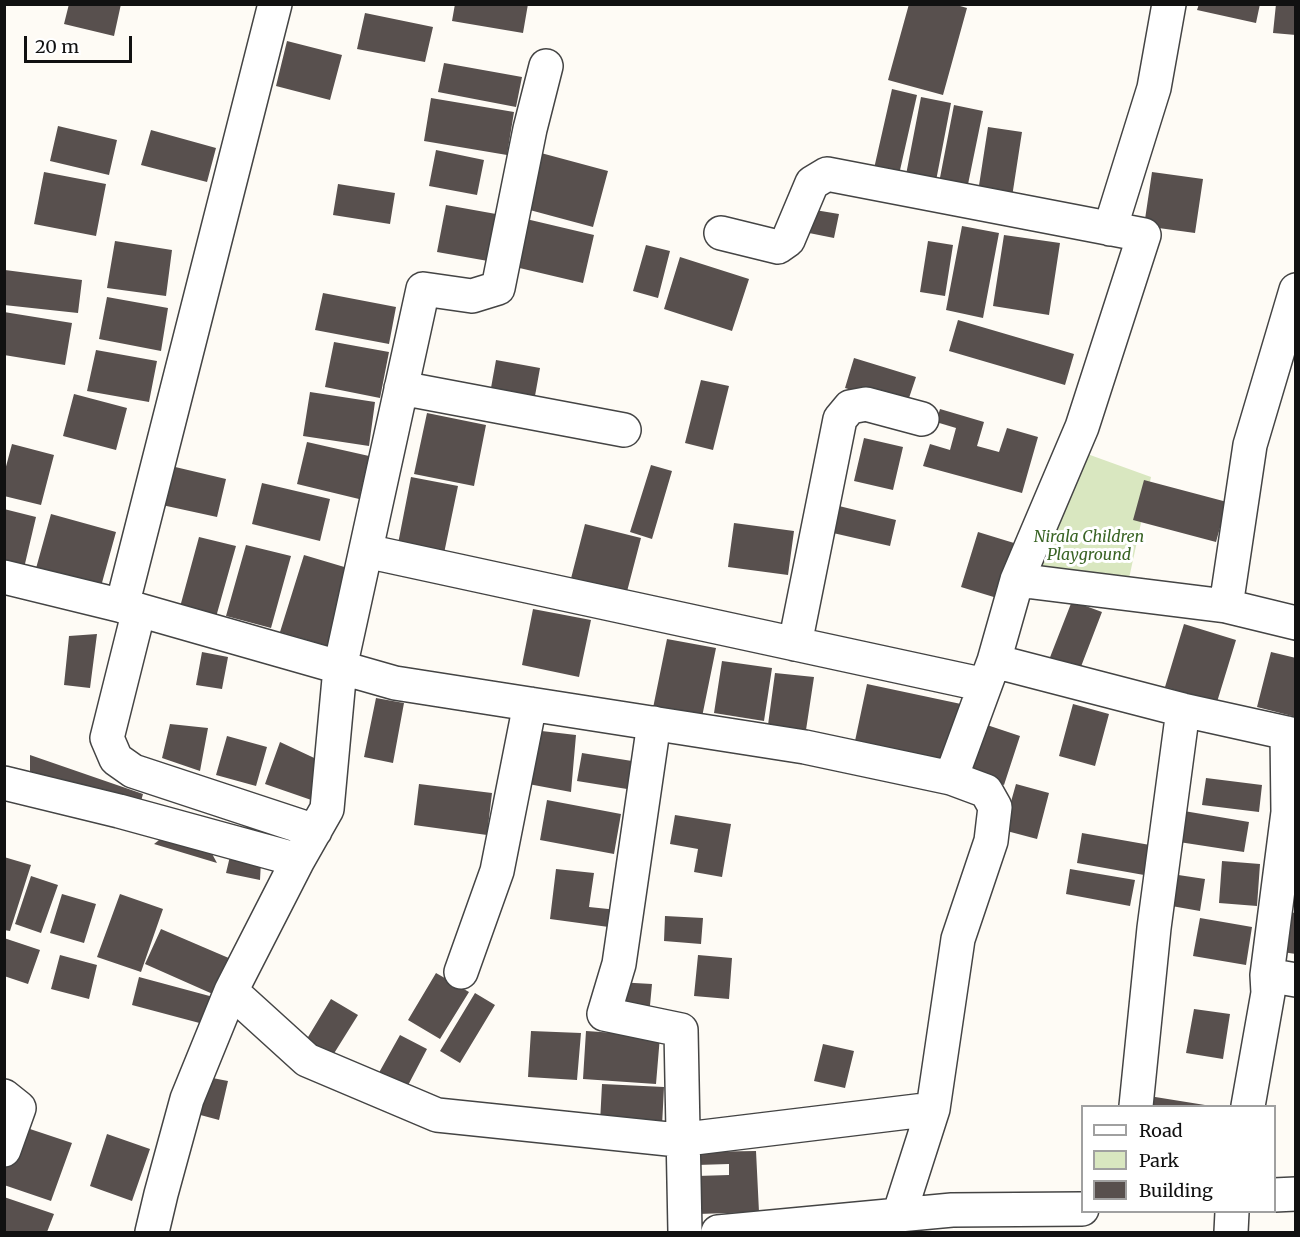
<!DOCTYPE html>
<style>
body{margin:0}
#map{position:relative;width:1300px;height:1237px;overflow:hidden;background:#fefbf5;font-family:Merriweather,serif}
canvas{display:block}
.frame{position:absolute;inset:0;border:6px solid #111;pointer-events:none}
.legend{position:absolute;left:1081px;top:1105px;width:195px;height:108px;box-sizing:border-box;background:#fff;border:2px solid #a0a0a0;margin:0;padding:8px 10px;list-style:none;font-size:18px;color:#111}
.legend li{display:flex;align-items:center;gap:12px;height:30px}
.legend b{width:30px;border:2px solid #a0a0a0}
.scale{position:absolute;left:24px;top:36px;width:108px;height:27px;box-sizing:border-box;border:3px solid #111;border-top:0;padding-left:8px;font-size:18px;line-height:21px;white-space:nowrap;color:#111;-webkit-text-stroke:4px #fff;paint-order:stroke}
</style>
<div id="map">
<canvas width="1300" height="1237"></canvas>
<div class="frame"></div>
<ul class="legend">
<li><b style="height:8px;background:#fff"></b>Road</li>
<li><b style="height:16px;background:#d9e7c0"></b>Park</li>
<li><b style="height:16px;background:#58504e"></b>Building</li>
</ul>
<div class="scale">20 m</div>
</div>
<script>
const context = document.querySelector('canvas').getContext('2d');
context.lineJoin = 'round';
function fillPath(path, color) {
  context.fillStyle = color;
  context.fill(path, 'evenodd');
}
function stroke(path, color, width, dash) {
  context.strokeStyle = color;
  context.lineWidth = width;
  context.lineCap = dash ? 'butt' : 'round';
  context.setLineDash(dash || []);
  context.stroke(path);
}
function label(font, color, halo, rows, align = 'center') {
  context.font = font + ' Merriweather,serif';
  context.lineWidth = 6;
  context.setLineDash([]);
  context.textBaseline = 'middle';
  context.strokeStyle = halo;
  context.fillStyle = color;
  for (const [text, x, y, turn = 0] of rows) {
    context.save();
    context.translate(x, y);
    context.rotate((+turn || 0) * Math.PI / 180);
    context.textAlign = isNaN(turn) ? turn : align;
    if (halo) context.strokeText(text, 0, 0);
    context.fillText(text, 0, 0);
    context.restore();
  }
}
fillPath(new Path2D(`
 M 1079,451 L 1151,477 L 1123,606 L 1028,575 Z`), '#d9e7c0');
fillPath(new Path2D(`
 M 69,4 L 121,4 L 114,36 L 64,24 Z
 M 455,4 L 528,4 L 523,33 L 452,21 Z
 M 909,4 L 953,4 L 967,8 L 943,95 L 888,80 Z
 M 1199,4 L 1260,4 L 1256,23 L 1197,10 Z
 M 1276,4 L 1296,4 L 1296,35 L 1273,33 Z
 M 365,13 L 433,27 L 425,62 L 357,49 Z
 M 287,41 L 342,55 L 330,100 L 276,86 Z
 M 444,63 L 522,77 L 516,107 L 438,92 Z
 M 892,89 L 917,95 L 898,179 L 873,173 Z
 M 921,97 L 951,103 L 935,186 L 905,180 Z
 M 431,98 L 514,112 L 507,155 L 424,141 Z
 M 954,105 L 983,111 L 966,194 L 938,188 Z
 M 58,126 L 117,140 L 109,175 L 50,161 Z
 M 988,127 L 1022,132 L 1012,197 L 978,192 Z
 M 151,130 L 216,148 L 207,182 L 141,165 Z
 M 436,150 L 484,160 L 477,195 L 429,186 Z
 M 541,153 L 608,171 L 593,227 L 526,209 Z
 M 44,172 L 106,184 L 96,236 L 34,224 Z
 M 1152,172 L 1203,179 L 1195,233 L 1144,226 Z
 M 338,184 L 395,193 L 390,224 L 333,215 Z
 M 446,205 L 496,214 L 488,261 L 437,252 Z
 M 803,208 L 839,214 L 834,238 L 799,231 Z
 M 522,218 L 594,235 L 583,283 L 511,266 Z
 M 962,226 L 999,233 L 983,318 L 946,310 Z
 M 1004,235 L 1060,243 L 1049,315 L 993,306 Z
 M 115,241 L 172,250 L 166,296 L 107,288 Z
 M 928,241 L 953,245 L 945,296 L 920,292 Z
 M 646,245 L 670,251 L 658,298 L 633,291 Z
 M 680,257 L 749,279 L 732,331 L 664,309 Z
 M 5,270 L 82,280 L 78,313 L 4,305 Z
 M 323,293 L 396,307 L 389,344 L 315,330 Z
 M 107,297 L 168,308 L 161,351 L 99,339 Z
 M 4,312 L 72,323 L 65,365 L 4,355 Z
 M 958,320 L 1074,354 L 1065,385 L 949,351 Z
 M 334,342 L 389,352 L 380,398 L 325,387 Z
 M 96,350 L 157,361 L 149,402 L 87,391 Z
 M 854,358 L 916,377 L 906,407 L 845,388 Z
 M 496,360 L 540,368 L 533,407 L 489,399 Z
 M 701,380 L 729,386 L 713,450 L 685,443 Z
 M 310,392 L 375,402 L 369,446 L 303,436 Z
 M 74,394 L 127,408 L 116,450 L 63,436 Z
 M 940,409 L 984,422 L 977,446 L 999,452 L 1007,428 L 1038,437 L 1022,493 L 923,466 L 930,444 L 950,450 L 956,428 L 936,422 Z
 M 427,413 L 486,425 L 474,486 L 414,474 Z
 M 864,438 L 903,447 L 893,490 L 854,481 Z
 M 307,442 L 369,456 L 359,499 L 297,484 Z
 M 12,444 L 54,455 L 41,505 L 4,496 L 4,474 Z
 M 651,465 L 672,471 L 652,539 L 630,532 Z
 M 171,466 L 226,479 L 217,517 L 162,505 Z
 M 411,477 L 458,486 L 442,563 L 396,554 Z
 M 1144,480 L 1227,502 L 1216,542 L 1133,520 Z
 M 262,483 L 330,499 L 320,541 L 252,524 Z
 M 839,506 L 896,520 L 890,546 L 833,533 Z
 M 4,509 L 36,517 L 24,568 L 4,563 Z
 M 51,514 L 116,532 L 100,590 L 35,572 Z
 M 734,523 L 794,531 L 788,575 L 728,567 Z
 M 585,524 L 641,538 L 624,603 L 568,590 Z
 M 978,532 L 1014,543 L 997,598 L 961,587 Z
 M 199,537 L 236,546 L 216,617 L 180,607 Z
 M 246,545 L 291,556 L 271,628 L 226,616 Z
 M 304,555 L 351,569 L 328,646 L 280,632 Z
 M 1072,601 L 1102,612 L 1077,677 L 1047,665 Z
 M 533,609 L 591,620 L 579,677 L 522,665 Z
 M 1184,624 L 1236,640 L 1217,702 L 1165,687 Z
 M 97,634 L 90,688 L 64,685 L 69,636 Z
 M 667,639 L 716,648 L 702,717 L 653,708 Z
 M 202,652 L 228,657 L 222,689 L 196,685 Z
 M 1271,652 L 1296,658 L 1296,717 L 1257,707 Z
 M 722,661 L 772,668 L 764,721 L 714,713 Z
 M 775,673 L 814,677 L 806,730 L 768,725 Z
 M 867,684 L 961,704 L 949,760 L 855,741 Z
 M 376,698 L 404,703 L 393,763 L 364,757 Z
 M 1073,704 L 1109,714 L 1095,766 L 1059,756 Z
 M 170,724 L 208,728 L 200,771 L 162,758 Z
 M 984,724 L 1020,736 L 1004,785 L 968,773 Z
 M 533,730 L 576,735 L 571,792 L 523,783 Z
 M 227,736 L 267,747 L 256,786 L 216,775 Z
 M 280,742 L 325,763 L 320,803 L 265,784 Z
 M 582,753 L 632,761 L 627,789 L 577,781 Z
 M 30,755 L 143,794 L 140,805 L 30,777 Z
 M 1206,778 L 1262,785 L 1259,812 L 1202,805 Z
 M 419,784 L 492,793 L 487,835 L 414,825 Z
 M 1016,784 L 1049,793 L 1037,839 L 1003,830 Z
 M 547,800 L 621,814 L 614,854 L 540,840 Z
 M 1184,811 L 1249,822 L 1244,852 L 1179,842 Z
 M 675,815 L 731,824 L 722,877 L 694,872 L 698,849 L 670,844 Z
 M 168,833 L 210,850 L 217,863 L 154,844 Z
 M 1082,833 L 1150,845 L 1144,875 L 1077,863 Z
 M 231,852 L 261,861 L 260,880 L 226,873 Z
 M 4,857 L 31,865 L 10,931 L 4,930 Z
 M 1222,861 L 1260,864 L 1257,906 L 1219,903 Z
 M 556,869 L 594,873 L 589,907 L 618,910 L 616,928 L 550,919 Z
 M 1070,869 L 1135,880 L 1130,906 L 1066,894 Z
 M 1165,873 L 1205,879 L 1200,911 L 1160,904 Z
 M 31,876 L 58,885 L 41,933 L 15,924 Z
 M 62,894 L 96,904 L 84,943 L 50,933 Z
 M 120,894 L 163,909 L 141,972 L 97,957 Z
 M 1288,912 L 1296,913 L 1296,954 L 1282,952 Z
 M 665,916 L 703,918 L 701,944 L 664,941 Z
 M 1200,918 L 1252,927 L 1246,965 L 1193,956 Z
 M 161,929 L 231,959 L 215,995 L 145,964 Z
 M 4,938 L 40,950 L 28,984 L 4,976 Z
 M 60,955 L 97,965 L 89,999 L 51,989 Z
 M 698,955 L 732,958 L 729,999 L 694,996 Z
 M 436,973 L 469,992 L 440,1039 L 408,1020 Z
 M 139,977 L 217,998 L 207,1025 L 132,1005 Z
 M 617,982 L 652,984 L 649,1016 L 614,1013 Z
 M 475,993 L 495,1005 L 460,1063 L 440,1051 Z
 M 331,999 L 358,1015 L 328,1063 L 302,1047 Z
 M 1194,1009 L 1230,1014 L 1223,1059 L 1186,1053 Z
 M 531,1031 L 581,1033 L 577,1080 L 528,1077 Z
 M 586,1031 L 660,1036 L 656,1084 L 583,1079 Z
 M 400,1035 L 427,1049 L 404,1093 L 376,1078 Z
 M 823,1044 L 854,1051 L 845,1088 L 814,1081 Z
 M 202,1076 L 228,1081 L 219,1120 L 193,1113 Z
 M 602,1084 L 664,1087 L 662,1126 L 600,1123 Z
 M 1149,1096 L 1205,1105 L 1205,1106 L 1147,1106 Z
 M 21,1126 L 72,1143 L 51,1201 L 4,1185 L 4,1173 Z
 M 107,1134 L 150,1149 L 132,1201 L 90,1186 Z
 M 756,1151 L 759,1212 L 698,1214 L 697,1176 L 729,1175 L 729,1164 L 697,1165 L 696,1152 Z
 M 4,1197 L 54,1214 L 47,1232 L 4,1232 Z`), '#58504e');
const minor = new Path2D(`
 M 1110,229 L 1154,88 L 1169,4
 M 721,233 L 778,247 L 788,240 L 812,183 L 827,174 L 1144,235 L 1082,427 L 1017,580 L 994,661 L 951,778
 M 401,388 L 624,430
 M 366,551 L 985,685
 M 4,577 L 139,610 L 395,683 L 805,747 L 951,778 L 986,791 L 995,807 L 991,841 L 958,939 L 933,1109 L 899,1215
 M 1017,580 L 1226,606 L 1296,623
 M 122,606 L 275,4
 M 1226,606 L 1250,445 L 1296,290
 M 139,610 L 107,738 L 116,759 L 133,771 L 315,831
 M 795,644 L 840,419 L 850,407 L 866,404 L 922,419
 M 994,661 L 1183,710 L 1296,735
 M 654,723 L 619,964 L 604,1014 L 681,1030 L 685,1232
 M 4,783 L 119,811 L 298,860
 M 461,972 L 497,871 L 530,704
 M 1267,975 L 1296,980
 M 231,991 L 307,1060 L 437,1115 L 678,1140 L 933,1109
 M 4,1096 L 19,1108 L 4,1150
 M 1136,1106 L 1154,928 L 1183,710
 M 1248,1106 L 1268,993 L 1267,975 L 1288,812 L 1287,733
 M 1274,1195 L 1296,1194
 M 152,1232 L 161,1194 L 187,1099 L 231,991 L 298,860 L 327,809 L 340,668 L 423,289 L 472,296 L 498,288 L 530,129 L 546,66
 M 718,1232 L 952,1210 L 1082,1209
 M 1231,1232 L 1232,1212`);
stroke(minor, '#444', 36);
stroke(minor, '#fff', 33);
label('italic 16px', '#3a6425', '#fff', [
 ["Nirala Children",1089,537],
 ["Playground",1089,555]
]);
</script>
